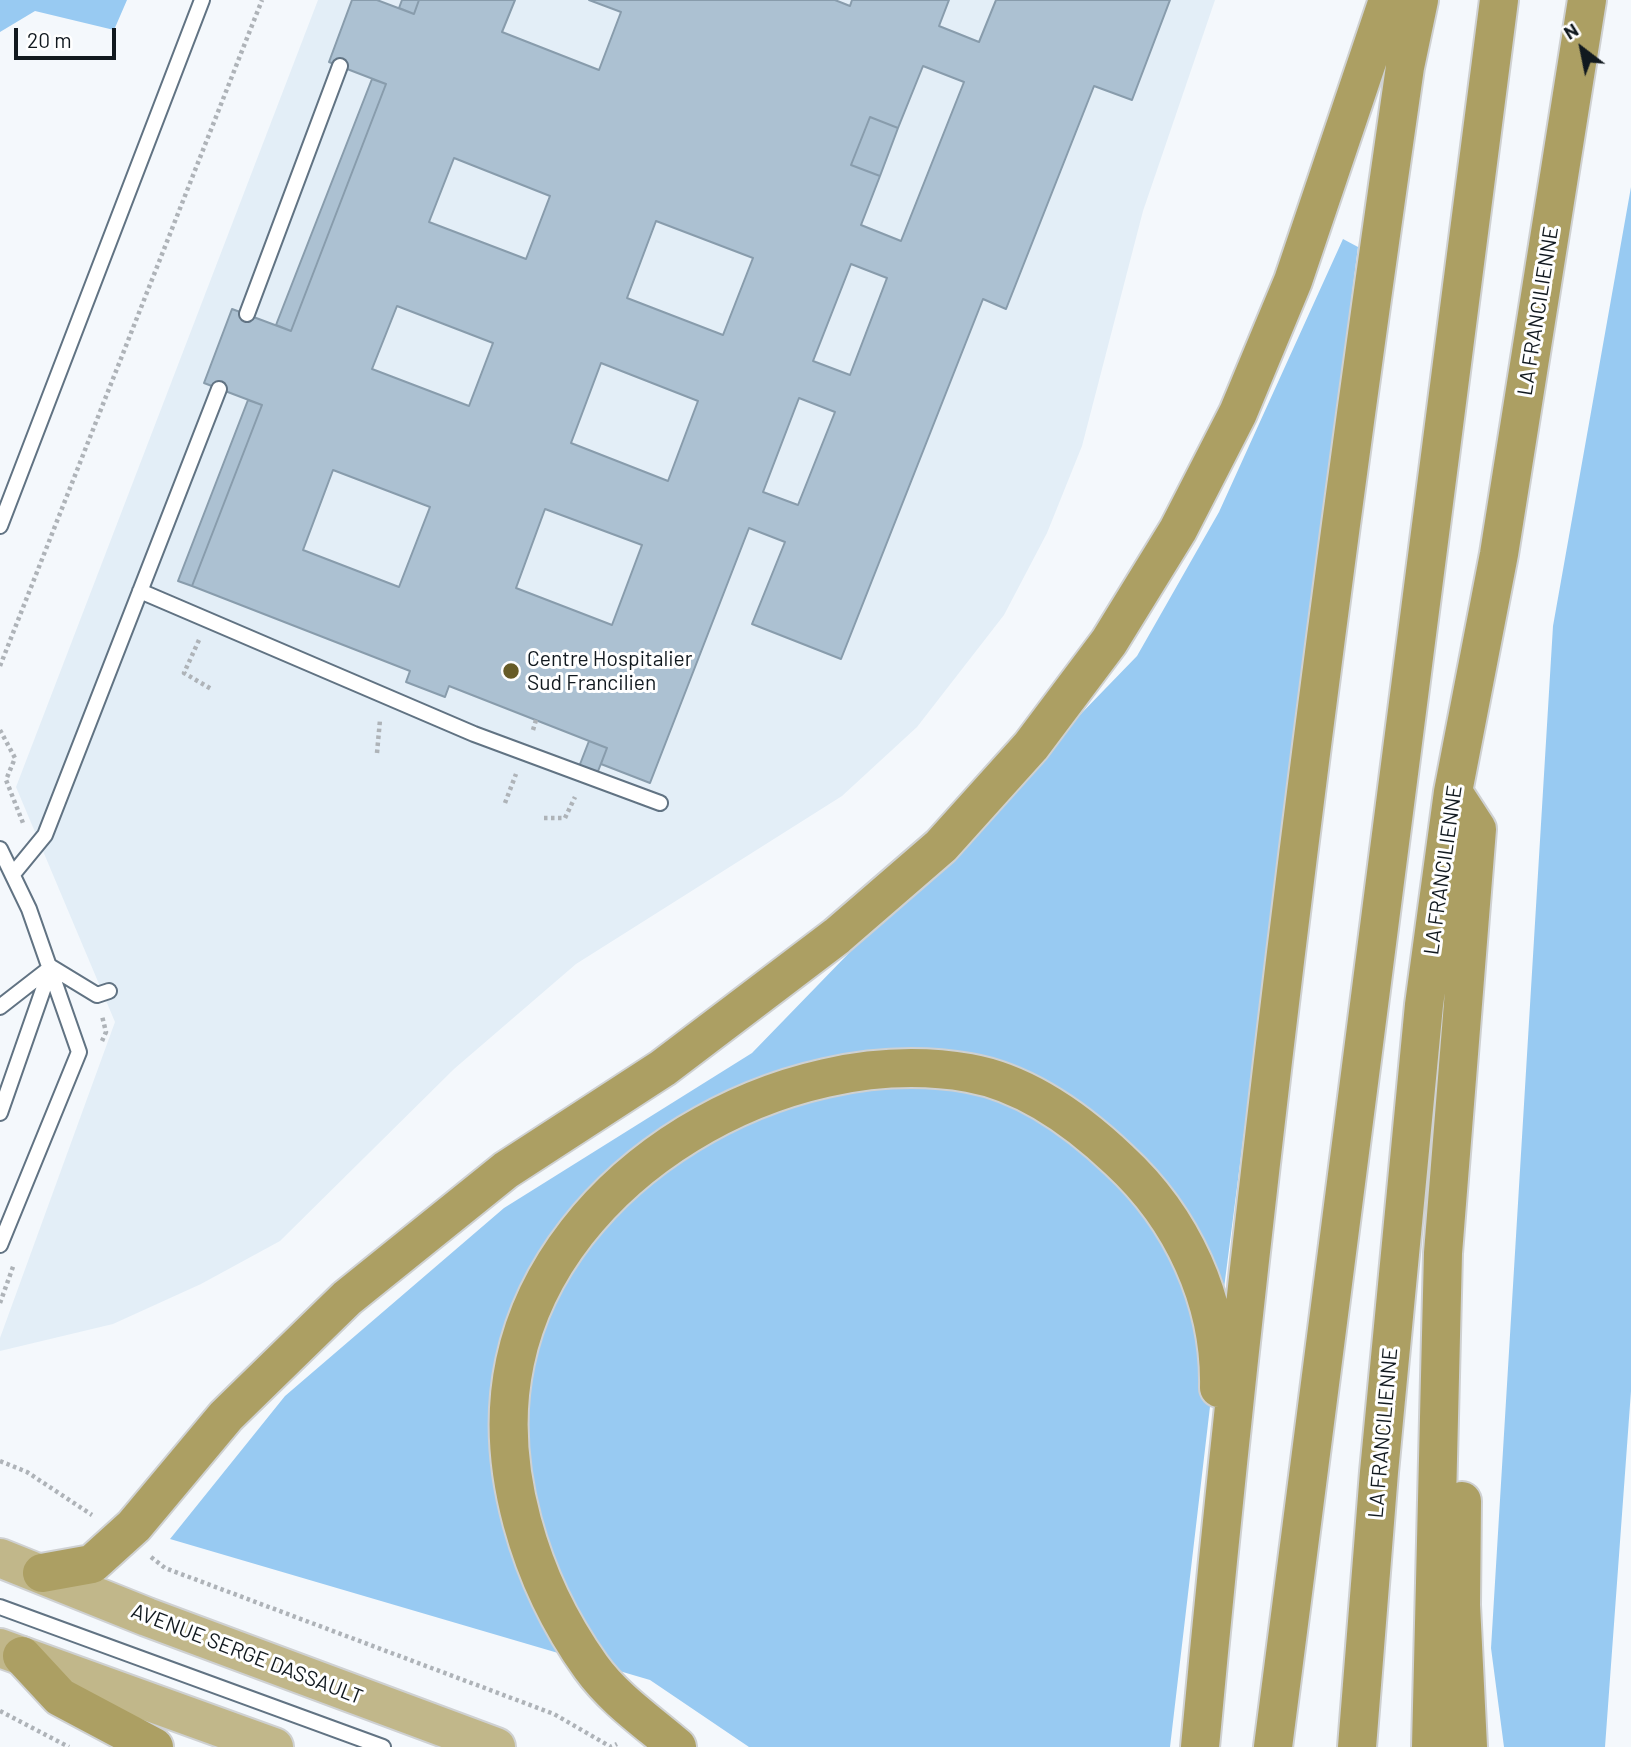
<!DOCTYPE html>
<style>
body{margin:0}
#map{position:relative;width:1631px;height:1747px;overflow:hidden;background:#f4f8fc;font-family:Barlow,sans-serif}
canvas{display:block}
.north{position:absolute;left:1547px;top:14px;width:70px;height:70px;-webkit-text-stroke:5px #fff;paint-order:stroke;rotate:328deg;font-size:19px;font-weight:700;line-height:28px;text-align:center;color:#11191f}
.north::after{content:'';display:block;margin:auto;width:24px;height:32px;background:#11191f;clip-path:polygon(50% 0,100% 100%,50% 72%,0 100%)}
.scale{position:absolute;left:14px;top:28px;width:102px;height:32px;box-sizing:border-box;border:4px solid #11191f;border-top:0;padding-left:9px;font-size:21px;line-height:24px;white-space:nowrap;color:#11191f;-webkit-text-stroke:5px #fff;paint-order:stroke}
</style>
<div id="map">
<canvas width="1631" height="1747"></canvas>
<div class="north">N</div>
<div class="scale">20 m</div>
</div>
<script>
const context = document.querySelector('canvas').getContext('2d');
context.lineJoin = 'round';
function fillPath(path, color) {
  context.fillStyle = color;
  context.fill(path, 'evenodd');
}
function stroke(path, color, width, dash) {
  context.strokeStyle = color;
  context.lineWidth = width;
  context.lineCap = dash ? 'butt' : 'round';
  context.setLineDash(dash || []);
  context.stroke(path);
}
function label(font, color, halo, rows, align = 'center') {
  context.font = font + ' Barlow,sans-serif';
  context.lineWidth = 6;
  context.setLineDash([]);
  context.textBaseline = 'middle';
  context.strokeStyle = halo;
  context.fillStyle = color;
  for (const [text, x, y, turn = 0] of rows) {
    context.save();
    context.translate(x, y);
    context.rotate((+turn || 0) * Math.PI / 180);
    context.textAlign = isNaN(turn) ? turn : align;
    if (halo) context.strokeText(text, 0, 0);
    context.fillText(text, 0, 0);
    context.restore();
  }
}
fillPath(new Path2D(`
 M 318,0 L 1215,0 L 1143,211 L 1082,446 L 1047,533 L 1004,615 L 917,727 L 842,796 L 576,964 L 454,1069 L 280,1241 L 201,1284 L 113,1324 L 0,1351 L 0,1338 L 115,1022 L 16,787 Z`), '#e3eef7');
fillPath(new Path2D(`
 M 0,0 L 127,0 L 114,30 L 35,11 L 0,32 Z
 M 1631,187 L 1631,1391 L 1605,1747 L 1504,1747 L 1491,1648 L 1553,626 Z
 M 1343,239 L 1358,247 L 1223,1296 L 1170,1747 L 749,1747 L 650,1680 L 170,1539 L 285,1396 L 504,1208 L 752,1053 L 1137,656 L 1219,512 Z`), '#98caf2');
const building = new Path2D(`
 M 352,0 L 377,0 L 414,14 L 419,0 L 515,0 L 502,32 L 599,70 L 621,12 L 589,0 L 835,0 L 850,6 L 852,0 L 949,0 L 939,26 L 979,42 L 996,0 L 1170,0 L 1132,100 L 1094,86 L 1006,309 L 983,299 L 841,659 L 752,624 L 785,542 L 749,528 L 650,783 L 601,764 L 607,748 L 449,686 L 445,697 L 406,682 L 410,671 L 192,586 L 262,405 L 204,383 L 232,309 L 291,331 L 386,84 L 329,62 ZM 923,66 L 964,82 L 901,241 L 861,225 L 880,176 L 851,165 L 870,117 L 898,128 ZM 454,158 L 550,196 L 526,259 L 429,222 ZM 656,221 L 753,258 L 723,335 L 627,298 ZM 851,264 L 887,278 L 850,375 L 813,361 ZM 397,306 L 493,343 L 469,406 L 372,369 ZM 601,363 L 698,401 L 668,481 L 571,443 ZM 799,398 L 835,412 L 798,505 L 763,492 ZM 333,470 L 430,507 L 399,587 L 303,550 ZM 545,509 L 642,545 L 612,625 L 516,588 Z
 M 402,0 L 419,0 L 414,14 L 399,8 Z
 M 372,79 L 386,84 L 291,331 L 276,325 Z
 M 870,117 L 898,128 L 880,176 L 851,165 Z
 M 248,400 L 262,405 L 192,586 L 178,581 Z
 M 589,741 L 607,748 L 595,779 L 577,772 Z`);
fillPath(building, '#acc1d2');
stroke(building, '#889cac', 2);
const service = new Path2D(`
 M 247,314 L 340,66
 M 0,526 L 202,0
 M 140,591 L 474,734 L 660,803
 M 0,849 L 29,909 L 79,1052 L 0,1245
 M 13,874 L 45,835 L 219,389
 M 51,967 L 97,995 L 109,991
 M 0,1007 L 50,968
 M 0,1113 L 51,967
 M 0,1607 L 383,1747`);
const primary = new Path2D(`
 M 0,1558 L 147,1617 L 496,1747
 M 0,1648 L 274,1747`);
const trunk = new Path2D(`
 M 1462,1501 L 1461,1605 L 1468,1747
 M 42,1573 L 92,1564 L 134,1526 L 226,1416 L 347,1298 L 506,1170 L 663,1068 L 837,936 L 941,846 L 1031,746 L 1109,642 L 1178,530 L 1238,413 L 1293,281 L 1388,0
 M 22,1656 L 60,1697 L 154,1747
 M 677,1747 C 648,1722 614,1699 591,1667 C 531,1583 493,1466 515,1362 C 555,1172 784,1041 969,1073 C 1026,1083 1078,1121 1119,1160 C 1182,1218 1221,1301 1219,1388
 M 1200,1747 C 1252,1185 1324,625 1405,67 L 1419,0
 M 1273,1747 L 1499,0
 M 1357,1747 L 1379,1472 L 1424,1005 L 1453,792 L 1499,554 L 1587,0
 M 1431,1747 L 1443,1253 L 1477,829 L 1453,792`);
stroke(service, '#617383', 18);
stroke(primary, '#cfd1d2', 42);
stroke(trunk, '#cfd1d2', 42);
stroke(new Path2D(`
 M 199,640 L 184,673 L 213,690
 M 0,666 L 262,0
 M 0,730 L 15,758 L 6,780 L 23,823
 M 533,730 L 536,720
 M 377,753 L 380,720
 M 505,803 L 516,774
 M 544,818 L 565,818 L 575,797
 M 102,1041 L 106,1032 L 102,1016
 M 0,1303 L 14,1264
 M 0,1461 L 27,1472 L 92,1515
 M 151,1557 L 165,1568 L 554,1714 L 611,1747 L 617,1744
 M 0,1711 L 69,1747`), '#aeb3b8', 4.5, [3.5, 3.5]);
stroke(service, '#fff', 14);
stroke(primary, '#c1b78a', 38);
stroke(trunk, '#ac9f63', 38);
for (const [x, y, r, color] of [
 [511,671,9,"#665b27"]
]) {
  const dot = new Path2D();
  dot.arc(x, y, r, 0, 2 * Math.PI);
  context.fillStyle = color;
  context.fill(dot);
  stroke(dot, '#fff', 2.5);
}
label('21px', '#11191f', '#fff', [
 ["LA FRANCILIENNE",1538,311,-81],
 ["LA FRANCILIENNE",1443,870,-82],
 ["LA FRANCILIENNE",1383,1433,-85],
 ["AVENUE SERGE DASSAULT",247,1654,21]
]);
label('21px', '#11191f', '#fff', [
 ["Centre Hospitalier",527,659],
 ["Sud Francilien",527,683]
], 'left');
</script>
